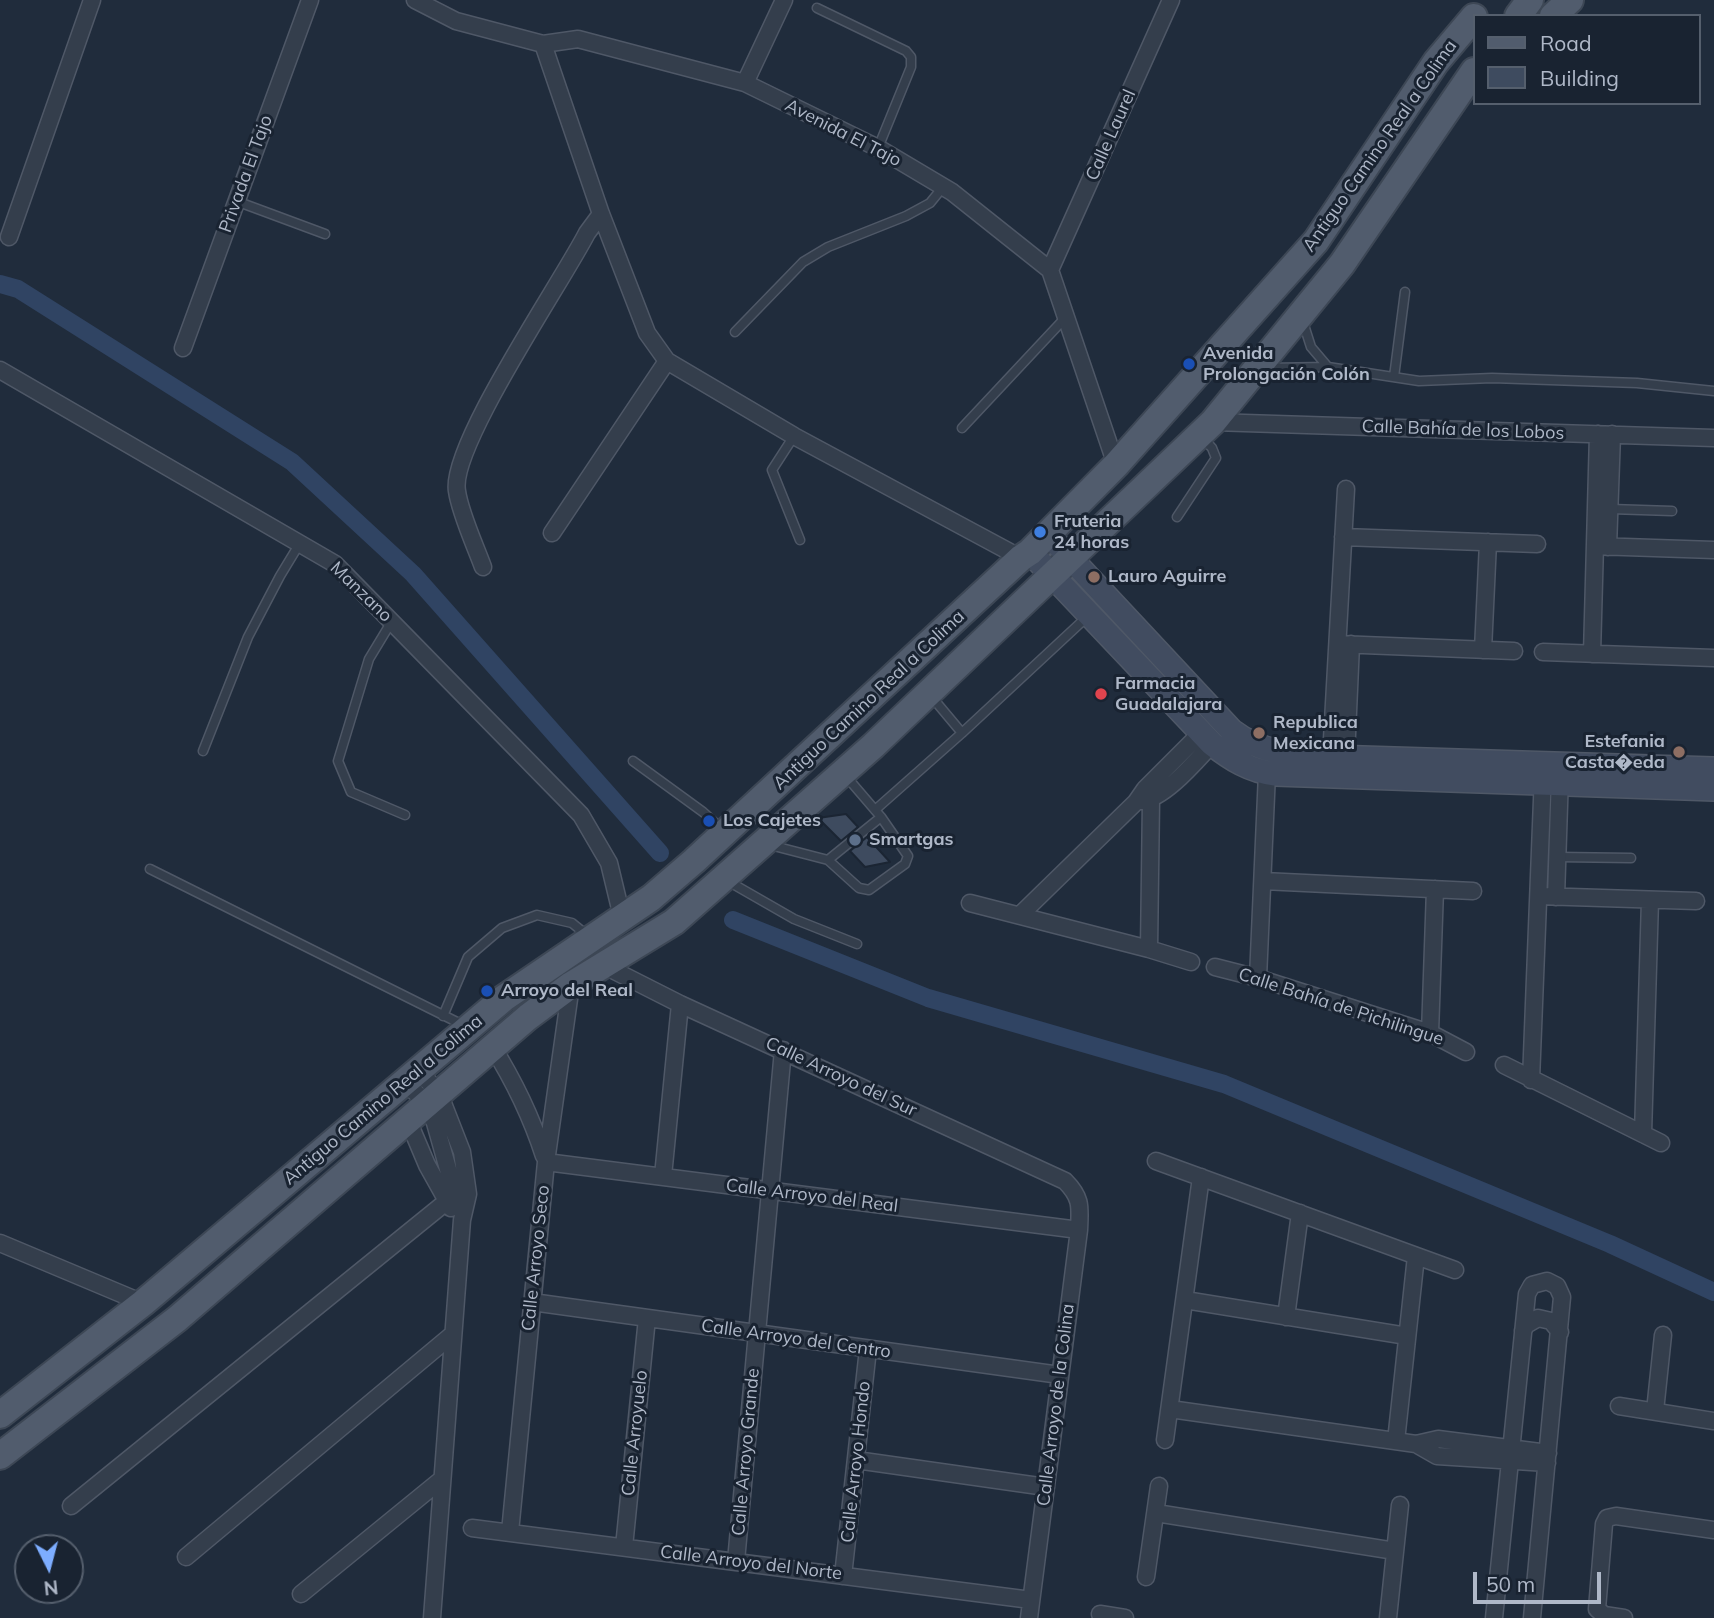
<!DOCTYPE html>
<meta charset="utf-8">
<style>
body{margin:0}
#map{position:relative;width:1714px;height:1618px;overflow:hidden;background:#202c3c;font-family:Mulish,sans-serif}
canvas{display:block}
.legend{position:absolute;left:1473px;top:14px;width:228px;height:91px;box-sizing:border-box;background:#192331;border:2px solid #555f6d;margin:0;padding:9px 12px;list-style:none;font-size:21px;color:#afb8c8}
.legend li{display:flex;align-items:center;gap:14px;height:35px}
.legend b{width:35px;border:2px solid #555f6d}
.north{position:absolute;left:14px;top:1534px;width:70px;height:70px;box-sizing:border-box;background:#192331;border:2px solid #555f6d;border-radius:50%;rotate:174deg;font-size:19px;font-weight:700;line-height:28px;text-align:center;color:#afb8c8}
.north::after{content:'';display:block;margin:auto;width:24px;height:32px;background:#7dadff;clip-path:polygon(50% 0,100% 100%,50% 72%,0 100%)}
.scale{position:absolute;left:1473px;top:1572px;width:128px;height:32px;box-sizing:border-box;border:4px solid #afb8c8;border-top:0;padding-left:9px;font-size:21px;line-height:24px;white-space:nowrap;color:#afb8c8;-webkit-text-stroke:5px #192331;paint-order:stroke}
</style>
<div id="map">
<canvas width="1714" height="1618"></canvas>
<ul class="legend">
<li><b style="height:9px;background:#515c6d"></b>Road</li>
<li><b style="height:19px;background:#3e4b5f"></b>Building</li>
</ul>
<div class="north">N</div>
<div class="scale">50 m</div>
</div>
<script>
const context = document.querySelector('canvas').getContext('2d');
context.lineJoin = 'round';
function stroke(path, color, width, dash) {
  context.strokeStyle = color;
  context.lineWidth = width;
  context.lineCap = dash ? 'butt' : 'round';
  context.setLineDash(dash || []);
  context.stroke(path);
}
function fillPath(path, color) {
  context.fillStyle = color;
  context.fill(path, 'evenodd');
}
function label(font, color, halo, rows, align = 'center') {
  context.font = font + ' Mulish,sans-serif';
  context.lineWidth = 6;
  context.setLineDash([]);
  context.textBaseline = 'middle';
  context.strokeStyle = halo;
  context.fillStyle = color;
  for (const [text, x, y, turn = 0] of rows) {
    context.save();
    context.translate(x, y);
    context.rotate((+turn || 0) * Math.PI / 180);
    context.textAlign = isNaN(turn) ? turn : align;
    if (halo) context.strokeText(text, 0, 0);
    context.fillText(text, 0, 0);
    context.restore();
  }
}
stroke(new Path2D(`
 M 0,284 L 18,289 L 292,462 L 413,574 L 660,853
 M 733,920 L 928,998 L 1224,1084 L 1610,1244 L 1714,1292`), '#304463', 18);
const building = new Path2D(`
 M 846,814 L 858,827 L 841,841 L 818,818 Z
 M 867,837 L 890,862 L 865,867 L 850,851 Z`);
fillPath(building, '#3e4b5f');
stroke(building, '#1b2533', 2);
const lane = new Path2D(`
 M 817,8 L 906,51 L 911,57 L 911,67 L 878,148
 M 236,201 L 325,234
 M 1303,322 L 1311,347 L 1328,367
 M 735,332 L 803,262 L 828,247 L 906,216 L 930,203 L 943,187
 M 1266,368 L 1328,367 L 1419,381 L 1492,378 L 1637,383 L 1714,391
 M 1394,377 L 1405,292
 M 962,428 L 1066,317
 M 794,436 L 772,470 L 800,540
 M 1610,509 L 1672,511
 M 1177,517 L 1216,458 L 1212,448 L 1202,437
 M 392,621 L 369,659 L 338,761 L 351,792 L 405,815
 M 931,696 L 962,733 L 1089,615
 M 203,751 L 248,637 L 280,576 L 300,543
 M 633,761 L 703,812 L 723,830
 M 875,810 L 962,733
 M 770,845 L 828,860 L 881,817 L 845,775
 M 1558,857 L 1631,858
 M 828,860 L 859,888 L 869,890 L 905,864 L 908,856 L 881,817
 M 150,869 L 463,1025
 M 726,880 L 794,919 L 857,944
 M 443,1016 L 468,957 L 502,928 L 537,915 L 572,923 L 588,936`);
const street = new Path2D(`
 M 415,0 L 456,21 L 543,44 L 578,39 L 745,83 L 878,148 L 952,192 L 1050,270 L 1116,465
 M 543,44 L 601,214 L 647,333 L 667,361 L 794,436 L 1021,558
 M 745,83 L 784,0
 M 9,237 L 92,0
 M 1050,270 L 1171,0
 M 183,348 L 310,0
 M 0,370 L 335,564 L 581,815 L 609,863 L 622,917
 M 1213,422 L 1714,438
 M 552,533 L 667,361
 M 1343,537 L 1537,544
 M 1595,546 L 1714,550
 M 1608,547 L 1612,434
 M 483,567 C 475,545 460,513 457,491 C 449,447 562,282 587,233 L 601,214
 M 1338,644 L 1514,651
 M 1483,650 L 1488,542
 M 1543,652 L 1714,658
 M 1592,654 L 1598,434
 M 1331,757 L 1346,489
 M 1346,757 L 1351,644
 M 1145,789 L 1151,800 L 1149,949
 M 1142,801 C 1166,797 1195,762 1212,744
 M 1263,881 L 1473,891
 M 1539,896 L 1696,901
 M 1556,897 L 1560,775
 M 970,903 L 1149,949 L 1191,962
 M 1020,915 L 1136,802 L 1145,789 L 1201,733
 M 603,965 L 680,1004 L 1065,1181 C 1082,1198 1080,1207 1079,1230 L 1029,1618
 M 1215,967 L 1258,978 L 1430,1033 L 1466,1052
 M 1258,978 L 1267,773
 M 1430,1033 L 1435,889
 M 492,1046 C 514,1081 531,1116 544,1156
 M 1504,1065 L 1661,1143
 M 418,1070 L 439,1093 L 462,1152 L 468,1194 L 462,1220 L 432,1618
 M 1531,1080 L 1543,774
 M 405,1082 L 427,1104 L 435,1123 L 459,1208
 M 408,1120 L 427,1165 L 451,1208
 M 1643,1134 L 1650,900
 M 1156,1161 L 1455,1270
 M 546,1162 L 1079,1230
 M 663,1176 L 680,1004
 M 0,1243 L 143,1303
 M 1185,1300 L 1407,1336
 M 532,1302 L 1060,1375
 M 1286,1317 L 1300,1213
 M 1523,1331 L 1526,1325 L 1538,1318 L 1551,1321 L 1560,1332
 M 1619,1406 L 1714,1421
 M 1170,1409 L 1416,1444 L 1438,1439 L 1548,1453
 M 1655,1411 L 1663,1335
 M 1165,1440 L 1201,1177
 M 1396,1441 L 1416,1256
 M 1416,1444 L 1437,1456 L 1547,1463
 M 856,1460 L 1046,1487
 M 71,1506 L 446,1202 L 468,1194
 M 1156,1513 L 1395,1551
 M 472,1528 L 1031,1600
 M 510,1532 L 546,1162 L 571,985
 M 624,1547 L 647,1318
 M 186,1557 L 453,1334
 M 736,1561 L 783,1050
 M 843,1576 L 868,1349
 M 1146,1577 L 1159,1486
 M 301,1594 L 442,1479
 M 1100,1614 L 1125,1618
 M 1388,1618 L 1400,1505
 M 1494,1618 L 1527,1294 L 1532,1285 L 1547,1281 L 1557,1286 L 1562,1297 L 1532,1618
 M 1624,1618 L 1604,1615 L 1597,1609 L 1604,1524 L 1607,1518 L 1616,1516 L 1714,1530`);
const secondary = new Path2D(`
 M 1048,534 L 1232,731 C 1262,754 1295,755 1331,757 L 1714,769
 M 1030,552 L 1212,744 C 1231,759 1250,771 1275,774 L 1714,789`);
const primary = new Path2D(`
 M 1518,16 L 1530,0
 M 1553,16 L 1570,0
 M 0,1415 L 143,1303 L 504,998 L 651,898 L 694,861 L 1021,558 L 1030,552 L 1116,465 L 1316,241 L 1436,62 L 1474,17
 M 0,1456 L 177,1319 L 528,1017 L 571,985 L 674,922 L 873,746 L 1213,422 L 1342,264 L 1474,71`);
stroke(lane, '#4f5867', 11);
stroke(street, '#4f5867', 19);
stroke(secondary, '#4f5867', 26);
stroke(primary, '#3d4755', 30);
stroke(lane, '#343e4c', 8);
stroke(street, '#343e4c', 16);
stroke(secondary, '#414c60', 23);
stroke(primary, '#515c6d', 26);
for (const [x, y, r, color] of [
 [1189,364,7,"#1a4fb4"],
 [1040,532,7,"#3f7fe0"],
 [1094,577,7,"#8d6e63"],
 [1101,694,7,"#e0444e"],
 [1259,733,7,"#8d6e63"],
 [1679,752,7,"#8d6e63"],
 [709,821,7,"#1a4fb4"],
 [855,840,7,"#5c6f8a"],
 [487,991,7,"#1a4fb4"]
]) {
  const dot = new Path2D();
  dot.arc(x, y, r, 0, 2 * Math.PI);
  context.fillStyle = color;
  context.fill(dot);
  stroke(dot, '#192331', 2.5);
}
label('18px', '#afb8c8', '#192331', [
 ["Avenida El Tajo",843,133,27],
 ["Calle Laurel",1111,135,-66],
 ["Antiguo Camino Real a Colima",1380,146,-55],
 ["Privada El Tajo",246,174,-70],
 ["Calle Bahía de los Lobos",1463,430,2],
 ["Manzano",361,592,44],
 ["Antiguo Camino Real a Colima",869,700,-43],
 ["Calle Bahía de Pichilingue",1341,1007,18],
 ["Calle Arroyo del Sur",841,1077,25],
 ["Antiguo Camino Real a Colima",383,1100,-40],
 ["Calle Arroyo del Real",812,1196,7],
 ["Calle Arroyo Seco",536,1258,-84],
 ["Calle Arroyo del Centro",796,1339,8],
 ["Calle Arroyo de la Colina",1056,1405,-83],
 ["Calle Arroyuelo",635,1433,-84],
 ["Calle Arroyo Grande",746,1452,-85],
 ["Calle Arroyo Hondo",856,1462,-84],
 ["Calle Arroyo del Norte",751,1563,7]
]);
label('bold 18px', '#afb8c8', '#192331', [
 ["Avenida",1203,354],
 ["Prolongación Colón",1203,375],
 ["Fruteria",1054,522],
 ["24 horas",1054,543],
 ["Lauro Aguirre",1108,577],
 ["Farmacia",1115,684],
 ["Guadalajara",1115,705],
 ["Republica",1273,723],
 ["Mexicana",1273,744],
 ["Estefania",1665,742,"right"],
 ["Casta�eda",1665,763,"right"],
 ["Los Cajetes",723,821],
 ["Smartgas",869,840],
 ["Arroyo del Real",501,991]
], 'left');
</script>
